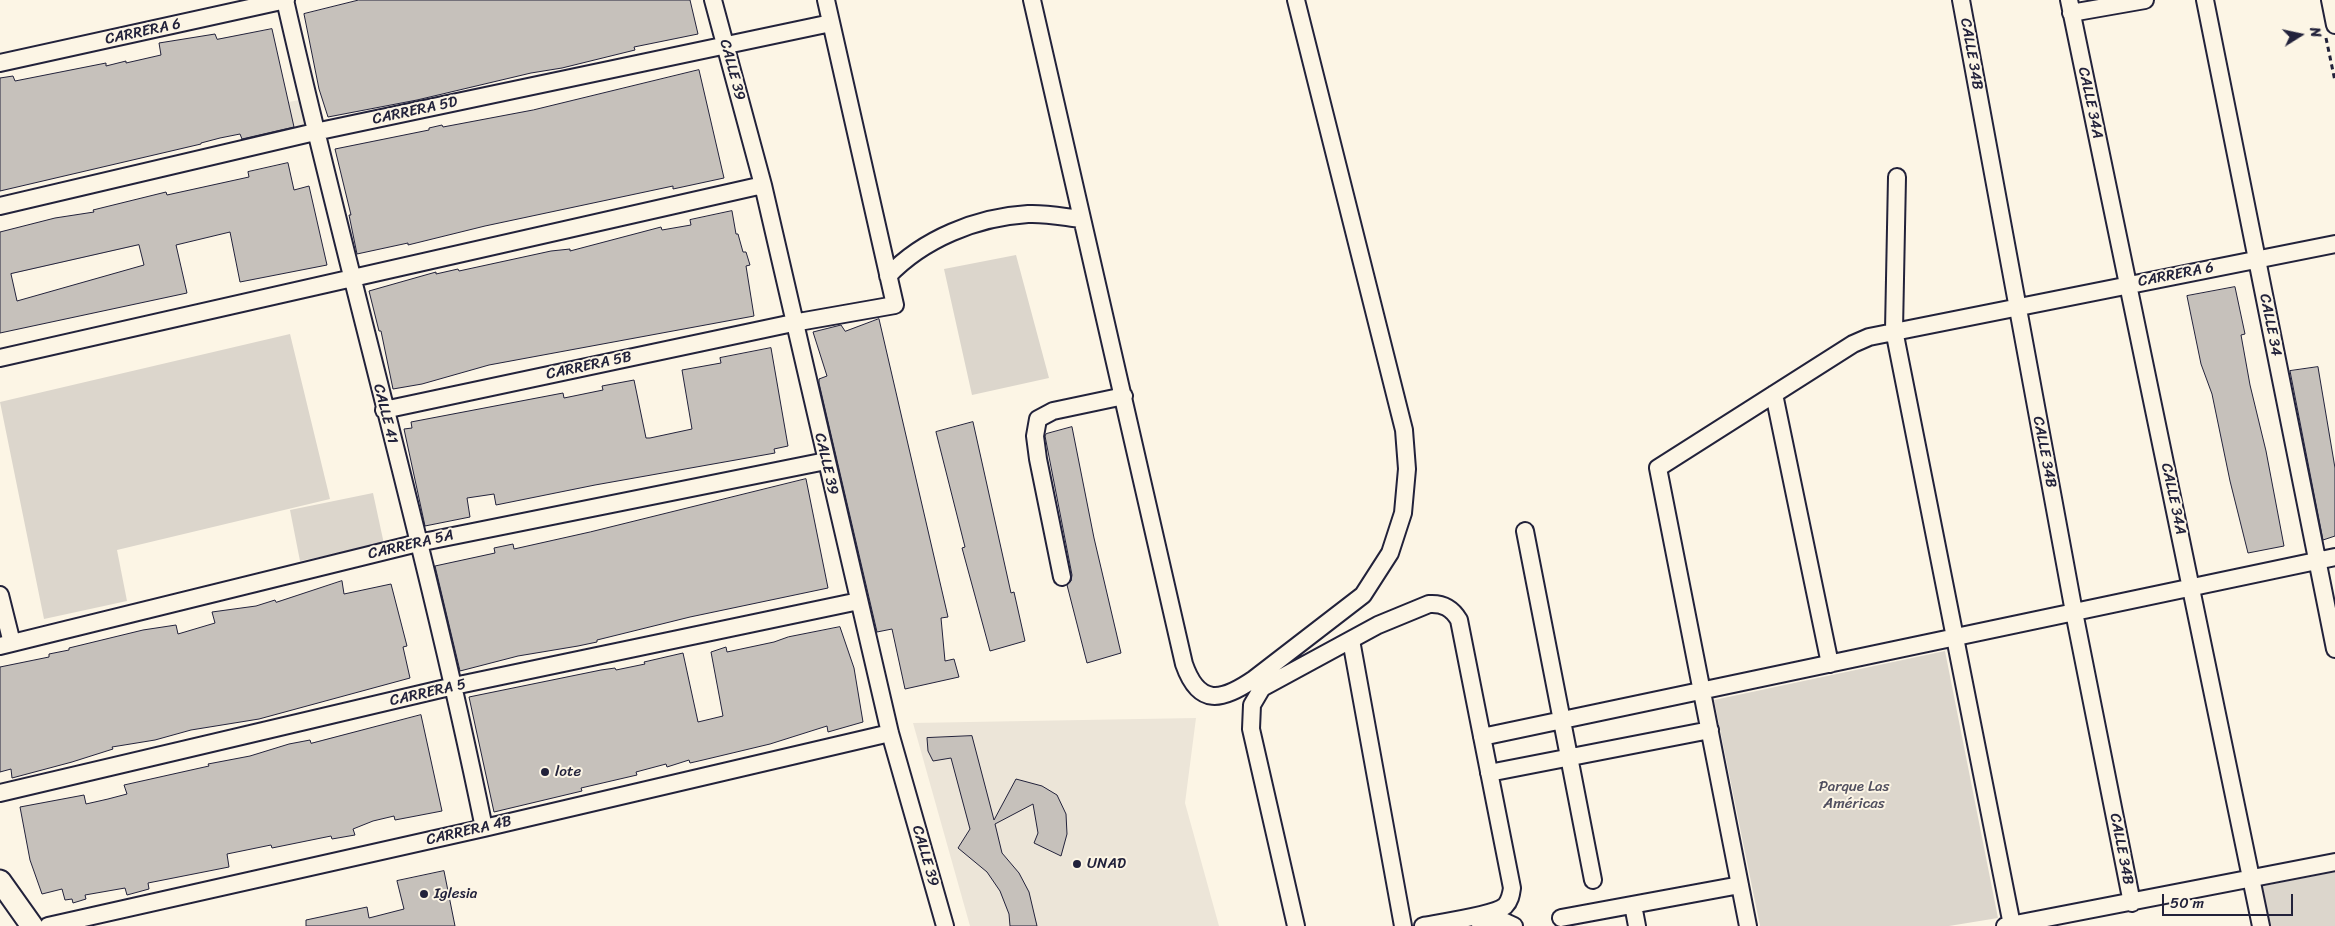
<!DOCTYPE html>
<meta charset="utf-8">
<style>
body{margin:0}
#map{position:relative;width:2335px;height:926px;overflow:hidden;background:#fcf5e5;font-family:Sriracha,sans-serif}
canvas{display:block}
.north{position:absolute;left:2275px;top:10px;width:50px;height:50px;-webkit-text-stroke:4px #fcf5e5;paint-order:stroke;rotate:80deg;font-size:14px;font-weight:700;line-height:20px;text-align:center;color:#22223b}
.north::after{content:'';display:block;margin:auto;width:18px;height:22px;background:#22223b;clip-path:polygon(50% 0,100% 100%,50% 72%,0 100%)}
.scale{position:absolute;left:2162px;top:894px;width:131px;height:22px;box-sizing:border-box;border:2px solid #22223b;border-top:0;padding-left:6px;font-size:15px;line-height:18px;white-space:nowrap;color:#22223b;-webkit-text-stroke:4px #fcf5e5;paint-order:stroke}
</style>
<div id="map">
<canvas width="2335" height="926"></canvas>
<div class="north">N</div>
<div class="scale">50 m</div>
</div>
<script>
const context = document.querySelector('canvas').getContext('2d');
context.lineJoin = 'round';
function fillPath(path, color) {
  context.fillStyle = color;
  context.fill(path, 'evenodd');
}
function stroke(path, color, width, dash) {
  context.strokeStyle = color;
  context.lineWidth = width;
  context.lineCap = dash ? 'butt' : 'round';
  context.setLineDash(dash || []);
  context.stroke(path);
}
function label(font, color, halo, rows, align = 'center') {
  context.font = font + ' Sriracha,sans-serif';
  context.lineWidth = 4;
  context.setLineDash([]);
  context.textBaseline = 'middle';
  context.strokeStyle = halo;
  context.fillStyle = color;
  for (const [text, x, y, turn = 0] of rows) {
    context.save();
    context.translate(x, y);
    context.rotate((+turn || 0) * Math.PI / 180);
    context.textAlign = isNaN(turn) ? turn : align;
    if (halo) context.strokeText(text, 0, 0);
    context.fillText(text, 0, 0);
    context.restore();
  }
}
fillPath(new Path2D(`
 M 305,99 L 310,126 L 242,142 L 235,112 Z
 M 1196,718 L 1185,803 L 1219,926 L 970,926 L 913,723 Z`), '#ece5d8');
fillPath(new Path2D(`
 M 1016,255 L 1049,378 L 972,395 L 944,269 Z
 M 290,334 L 330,499 L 117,550 L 127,601 L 44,619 L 0,402 Z
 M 373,493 L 384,544 L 300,561 L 290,510 Z
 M 1945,651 L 1998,918 L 1949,926 L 1760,926 L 1714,700 Z
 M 2335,872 L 2335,926 L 2265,926 L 2258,887 Z`), '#dcd6cc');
const building = new Path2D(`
 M 359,0 L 690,0 L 698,34 L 634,47 L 635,50 L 562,68 L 531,73 L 417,100 L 328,117 L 319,89 L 304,14 Z
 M 272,29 L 294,127 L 242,139 L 240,134 L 220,138 L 201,143 L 201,144 L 0,191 L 0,78 L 13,76 L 15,81 L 106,63 L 106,66 L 126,61 L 126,63 L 161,55 L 159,43 L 215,34 L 217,39 Z
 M 699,70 L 724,178 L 673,189 L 673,186 L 485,226 L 408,245 L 408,243 L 357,254 L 349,215 L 351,215 L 335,149 L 429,130 L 429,128 L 442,125 L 443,127 L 533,110 Z
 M 288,163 L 294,190 L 309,186 L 327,265 L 240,282 L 230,232 L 176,245 L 187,293 L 0,333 L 0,232 L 55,218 L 94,212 L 93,210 L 166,192 L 167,195 L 249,177 L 248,172 ZM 139,245 L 144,265 L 17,301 L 11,274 Z
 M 732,211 L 736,234 L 738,234 L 743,252 L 746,252 L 750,265 L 746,266 L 754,316 L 489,365 L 422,384 L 393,389 L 381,331 L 379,331 L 369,291 L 436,272 L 436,274 L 458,269 L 459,271 L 551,251 L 570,249 L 570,251 L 661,227 L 662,230 L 691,225 L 690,220 Z
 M 2235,287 L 2245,334 L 2241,335 L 2250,385 L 2266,451 L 2284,546 L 2248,553 L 2230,481 L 2212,394 L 2201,364 L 2187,296 Z
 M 879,319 L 948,617 L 941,618 L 945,661 L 954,659 L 959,677 L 905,689 L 892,629 L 877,632 L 819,383 L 819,379 L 827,376 L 813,332 L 841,325 L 845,331 Z
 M 771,348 L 788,446 L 774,449 L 775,453 L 595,485 L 496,505 L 494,494 L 467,498 L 470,517 L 425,526 L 404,429 L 412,428 L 411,422 L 563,393 L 564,398 L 603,390 L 602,386 L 634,380 L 646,438 L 650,438 L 692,429 L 682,370 L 721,363 L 720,358 Z
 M 2318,367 L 2335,468 L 2335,536 L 2323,540 L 2290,371 Z
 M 973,422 L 1011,593 L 1014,592 L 1025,641 L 990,651 L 962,548 L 965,547 L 936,432 Z
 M 1072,427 L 1094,538 L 1121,653 L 1087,663 L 1067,585 L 1071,581 L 1072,575 L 1045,436 L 1046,434 Z
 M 806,479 L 828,588 L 690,617 L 597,640 L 597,642 L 578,646 L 518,656 L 460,671 L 435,566 L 495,553 L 494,548 L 513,544 L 514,549 L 590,532 Z
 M 342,581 L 344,594 L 391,584 L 407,646 L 403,647 L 410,678 L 259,719 L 191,730 L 155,740 L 112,747 L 113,749 L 72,762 L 12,778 L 11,769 L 0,772 L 0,667 L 49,657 L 49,654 L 69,650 L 69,648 L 143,630 L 176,625 L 178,634 L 215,623 L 212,612 L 256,606 L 275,600 L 276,602 Z
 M 840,627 L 854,668 L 863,722 L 828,732 L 827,726 L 770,744 L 703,760 L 690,763 L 689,760 L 667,767 L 666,764 L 636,772 L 637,775 L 581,788 L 582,791 L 494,812 L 469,697 L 601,670 L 615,668 L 616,670 L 645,664 L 644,662 L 683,653 L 698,722 L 723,716 L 711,652 L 726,647 L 727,652 L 774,642 L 788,637 Z
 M 421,715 L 442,811 L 395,820 L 394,816 L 373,821 L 353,829 L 355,835 L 332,839 L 331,836 L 272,848 L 271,845 L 227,854 L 229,867 L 148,883 L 149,889 L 127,895 L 125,888 L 85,895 L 86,899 L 73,903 L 72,899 L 65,900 L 62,889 L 42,894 L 30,860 L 20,807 L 84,795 L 86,804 L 108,799 L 127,794 L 124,785 L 209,766 L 208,764 L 250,756 L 289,744 L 310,740 L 311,743 Z
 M 972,736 L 994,820 L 1016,779 L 1042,786 L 1057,795 L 1066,814 L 1067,834 L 1061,856 L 1034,843 L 1038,833 L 1033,804 L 995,824 L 1002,853 L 1019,873 L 1029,892 L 1037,926 L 1010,926 L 1009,914 L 1000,891 L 987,872 L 958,848 L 970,829 L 951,758 L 933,761 L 928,751 L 927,738 Z
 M 444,871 L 455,926 L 306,926 L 306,920 L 367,907 L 369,918 L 404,909 L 397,881 Z`);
fillPath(building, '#c6c1bb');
stroke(building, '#22223b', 1);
const minor = new Path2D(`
 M 285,0 C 348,277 427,550 484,828
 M 713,0 L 763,185 L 890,733 L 945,926
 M 1032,0 L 1184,664 C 1199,707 1222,701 1254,679 L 1363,595 L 1390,553 L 1403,513 L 1407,469 L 1404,430 L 1296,0
 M 1961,0 L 2074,612 L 2132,903
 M 2069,0 L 2261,926
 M 2205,0 L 2335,649
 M 2330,0 L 2335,25
 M 2071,13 L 2145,0
 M 0,63 L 286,0
 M 1897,177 L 1894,330 L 2012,925
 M 0,206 L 315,132 L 831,23
 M 888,276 C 923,239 977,217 1028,214 C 1045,213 1064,217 1081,219
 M 0,358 L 763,185
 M 1774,394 L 1830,664
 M 384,410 L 793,323 L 895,305 L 826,0
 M 1525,531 L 1593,880
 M 1062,577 L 1038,459 L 1035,436 L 1038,419 L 1053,411 L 1124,396
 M 0,595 L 12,643
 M 1351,640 L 1403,926
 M 0,646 L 418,543 L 826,461
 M 1482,737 L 2335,557
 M 1489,773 L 1710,730
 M 0,793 L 454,686 L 859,601
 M 1633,905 L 1637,926
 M 1561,918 L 1740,885
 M 1480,924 L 1501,920 L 1514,926
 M 48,926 L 484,828 L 890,733
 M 1296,926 L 1251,729 L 1252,705 L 1262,688 L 1378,625 L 1429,604 C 1443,603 1452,608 1459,620 L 1512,888 C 1511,895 1510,901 1505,906 C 1495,915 1439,923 1423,926
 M 1748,926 L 1658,468 L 1853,344 L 1869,337 L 2335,244
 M 2005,926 L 2335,862`);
const major = new Path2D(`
 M 0,881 L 32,926`);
stroke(minor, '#22223b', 20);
stroke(major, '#22223b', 25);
stroke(new Path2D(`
 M 2326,38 L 2335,81`), '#22223b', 3, [5, 4]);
stroke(minor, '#fcf5e5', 16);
stroke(major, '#fcf5e5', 21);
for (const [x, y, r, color] of [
 [545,772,5,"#22223b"],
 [1077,864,5,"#22223b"],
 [424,894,5,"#22223b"]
]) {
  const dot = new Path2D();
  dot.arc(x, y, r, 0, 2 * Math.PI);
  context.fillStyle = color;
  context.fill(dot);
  stroke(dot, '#fcf5e5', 2);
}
label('15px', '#22223b', '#fcf5e5', [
 ["CARRERA 6",143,32,-12],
 ["CALLE 34B",1971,54,80],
 ["CALLE 39",732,70,75],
 ["CALLE 34A",2090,103,78],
 ["CARRERA 5D",415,111,-12],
 ["CARRERA 6",2176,275,-11],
 ["CALLE 34",2270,325,79],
 ["CARRERA 5B",589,366,-12],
 ["CALLE 41",385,414,76],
 ["CALLE 34B",2044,452,79],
 ["CALLE 39",826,464,77],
 ["CALLE 34A",2173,499,78],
 ["CARRERA 5A",411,545,-13],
 ["CARRERA 5",428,693,-13],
 ["CARRERA 4B",469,831,-13],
 ["CALLE 34B",2121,849,79],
 ["CALLE 39",925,856,74]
]);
label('15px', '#22223b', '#fcf5e5', [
 ["lote",555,772],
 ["UNAD",1087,864],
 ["Iglesia",434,894]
], 'left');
label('15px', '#504f5f', '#fcf5e5', [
 ["Parque Las",1854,787],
 ["Américas",1854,804]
]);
</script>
